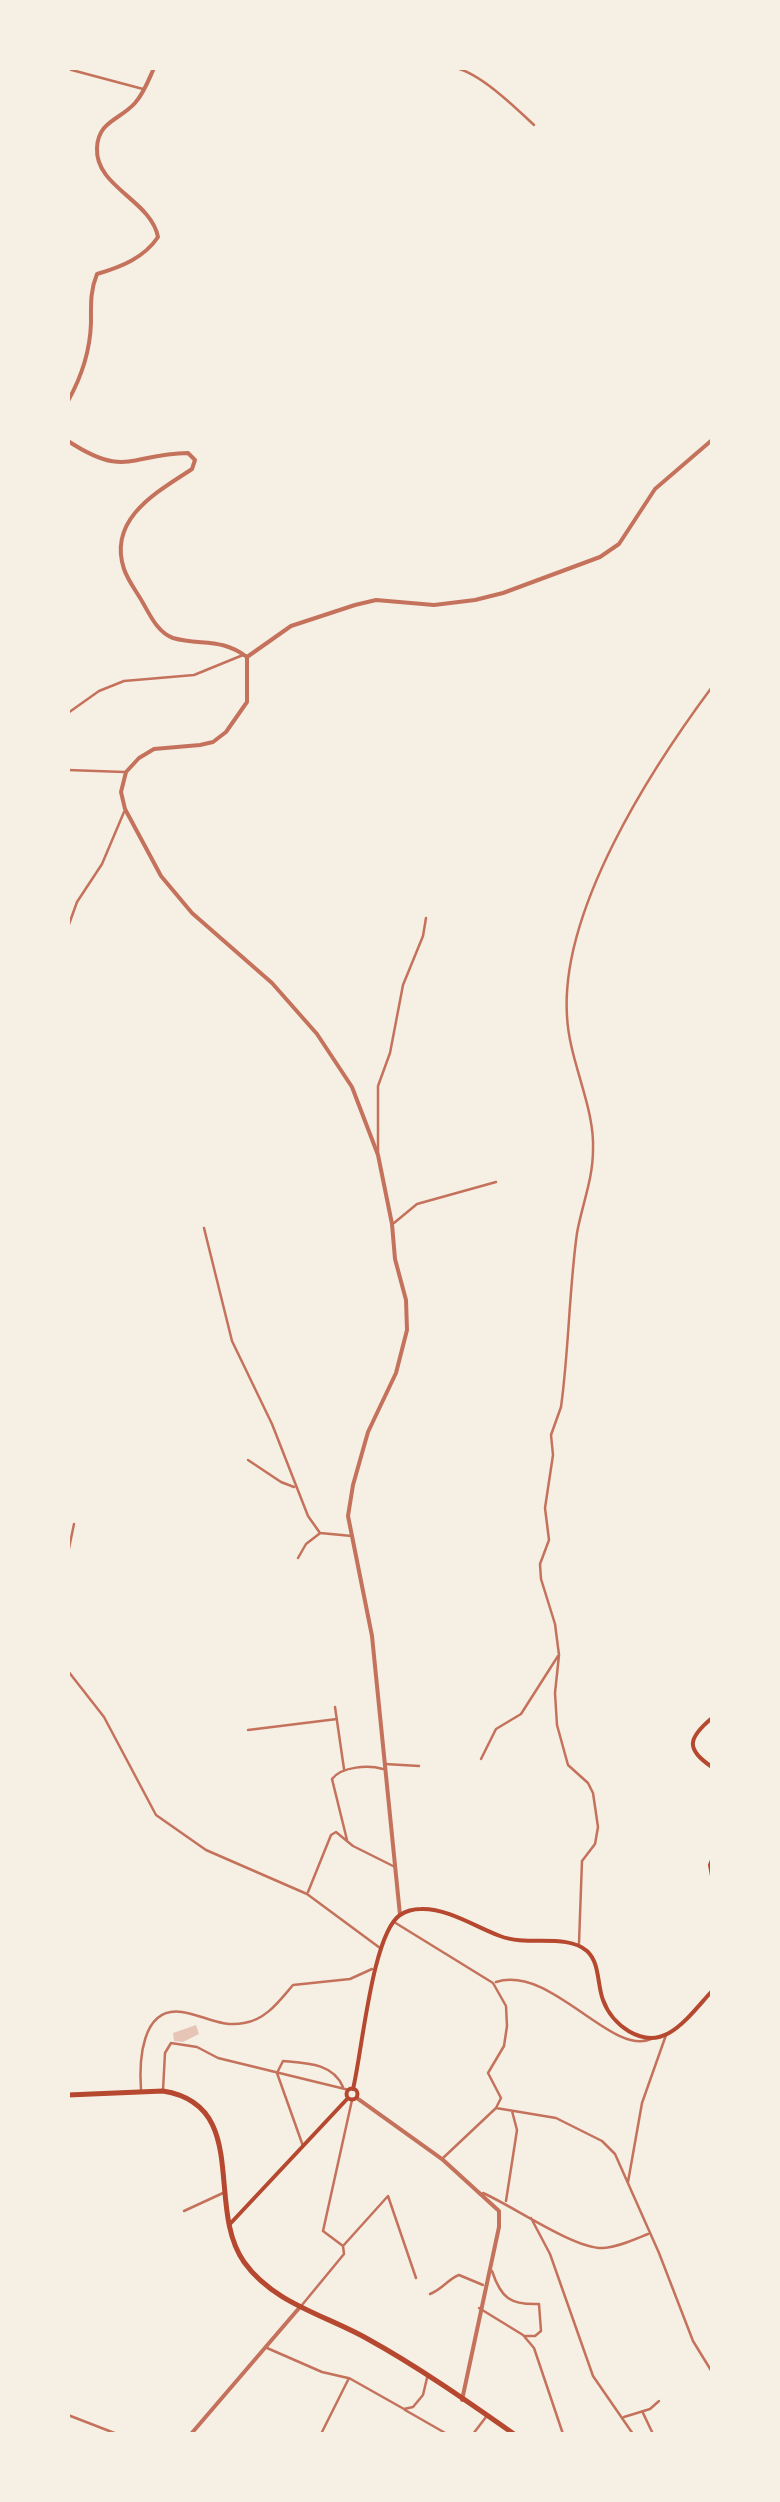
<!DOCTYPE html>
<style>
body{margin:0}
#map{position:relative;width:780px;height:2502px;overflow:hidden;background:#f6efe4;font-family:"Fira Sans",sans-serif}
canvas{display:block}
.frame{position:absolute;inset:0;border:70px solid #f6efe4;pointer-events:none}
</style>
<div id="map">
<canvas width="780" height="2502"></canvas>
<div class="frame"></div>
</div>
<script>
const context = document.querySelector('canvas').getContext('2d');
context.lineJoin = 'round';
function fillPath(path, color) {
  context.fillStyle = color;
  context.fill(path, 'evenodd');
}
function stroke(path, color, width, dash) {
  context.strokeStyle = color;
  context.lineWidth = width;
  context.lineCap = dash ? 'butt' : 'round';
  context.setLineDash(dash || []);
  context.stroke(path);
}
fillPath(new Path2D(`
 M 196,2025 L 199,2034 L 183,2042 L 174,2041 L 173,2033 Z`), '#e6c5b7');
stroke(new Path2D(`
 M 456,68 C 481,74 515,107 534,125
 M 68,69 L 143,89
 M 68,713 L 99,691 L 124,681 L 194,675 L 243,655
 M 68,770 L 124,772
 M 68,927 L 77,902 L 102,864 L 124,812
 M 68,1051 L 68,1070
 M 378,1154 L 378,1086 L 390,1053 L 403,985 L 423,936 L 426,918
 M 394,1223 L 417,1204 L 496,1182
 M 204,1228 L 232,1341 L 272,1424 L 308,1516 L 320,1533 L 352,1536
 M 248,1460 L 281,1482 L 294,1487
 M 68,1553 L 74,1524
 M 298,1558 L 306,1544 L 319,1534
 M 68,1671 L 104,1717 L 156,1815 L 206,1850 L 307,1894 L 380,1948
 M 335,1707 L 344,1769
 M 248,1730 L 337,1719
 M 481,1759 L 496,1729 L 521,1714 L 558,1656
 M 385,1764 L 419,1766
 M 347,1840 L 332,1779 C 342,1766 369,1765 383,1769
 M 308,1892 L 331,1835 L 336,1832 L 353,1846 L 395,1867
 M 394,1922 L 493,1983 L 506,2006 L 507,2026 L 504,2046 L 488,2073 L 501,2098 L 496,2108 L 443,2158
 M 579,1943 L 582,1861 L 595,1844 L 598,1827 L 593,1793 L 588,1783 L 568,1765 L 557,1725 L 555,1693 L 559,1655 L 555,1624 L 541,1579 L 540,1564 L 549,1540 L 545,1508 L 553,1455 L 551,1435 L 561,1407 C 569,1349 569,1290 577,1233 C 582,1205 593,1179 593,1150 C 595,1107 569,1061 567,1016 C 560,910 651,769 712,687
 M 496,1982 C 550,1964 612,2057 651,2039
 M 141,2090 C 139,2062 141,2006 182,2012 C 203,2015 222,2028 244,2023 C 266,2020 280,2000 293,1985 L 350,1979 L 372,1969
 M 163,2090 L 165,2053 L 171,2043 L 197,2047 L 218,2058 L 349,2090
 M 496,2108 L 556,2118 L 602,2141 L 615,2154 L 659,2253 L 693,2341 L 712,2372
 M 303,2146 L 277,2073 L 283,2061 C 306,2063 333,2063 343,2087
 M 628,2182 L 642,2103 L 666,2035
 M 483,2193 C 513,2206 574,2249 603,2248 C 618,2247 633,2240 648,2234
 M 506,2201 L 517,2130 L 512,2111
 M 184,2211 L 223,2193
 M 531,2218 L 550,2254 L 593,2376 L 633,2434
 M 343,2246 L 388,2196 L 416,2278
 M 492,2271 C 501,2298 510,2305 539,2304 L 541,2331 L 535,2336 L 524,2336
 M 430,2294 C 443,2289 448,2279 459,2275 L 483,2285
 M 302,2305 L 344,2254 L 343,2246 L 323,2231 L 352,2100
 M 479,2308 L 523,2335 L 534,2348 L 563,2434
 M 267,2348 L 322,2372 L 348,2378
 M 405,2410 L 447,2434
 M 643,2413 L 653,2434
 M 68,2415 L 117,2434
 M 624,2417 L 650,2409 L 659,2401
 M 321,2434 L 349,2378 L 404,2409 L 413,2407 L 423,2395 L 427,2378
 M 473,2434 L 486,2417`), '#c5725c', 2.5);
stroke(new Path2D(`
 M 68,401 C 82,376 90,352 91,323 C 91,305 90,291 97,274 C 121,267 144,258 158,237 C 151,200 95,187 97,148 C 98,121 120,120 135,103 C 144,93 149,79 154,68
 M 68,441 C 126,479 130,454 188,453 L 195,460 L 192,469 C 159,491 107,518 124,569 C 128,581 137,592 143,603 C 150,615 158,633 173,638 C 201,646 220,637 247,657 L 247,702 L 226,732 L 213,742 L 200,745 L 154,749 L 139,758 L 126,772 L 121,792 L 125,809 L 161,876 L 192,913 L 272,983 L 317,1034 L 352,1087 L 378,1155 L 392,1224 L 395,1259 L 406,1300 L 407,1330 L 396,1373 L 368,1432 L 353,1485 L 348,1516 L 372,1636 L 400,1915
 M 247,657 L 291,626 L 355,605 L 376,600 L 434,605 L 475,600 L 503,593 L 600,557 L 619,544 L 655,489 L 712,440
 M 357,2098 L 442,2159 L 499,2211 L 499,2227 L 462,2400
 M 191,2434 L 300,2307`), '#c5725c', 4);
stroke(new Path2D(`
 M 712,1718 C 688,1738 685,1749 712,1767
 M 712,1860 L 710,1865 L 712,1876
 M346.5 2094a5.5 5.5 0 1 1 11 0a5.5 5.5 0 1 1-11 0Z
 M 353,2089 C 362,2053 372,1934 400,1915 C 406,1911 414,1909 421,1909 C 447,1908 476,1927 500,1936 C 528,1947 566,1933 587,1951 C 600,1963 597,1984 603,2000 C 612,2025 642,2048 669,2033 C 685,2024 700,2004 712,1991
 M 229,2225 L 348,2098`), '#b5482f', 4);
stroke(new Path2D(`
 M 68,2095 L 163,2091 C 251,2105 205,2207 244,2262 C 273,2303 325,2315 366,2338 C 417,2366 467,2401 514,2434`), '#b5482f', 5);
</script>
